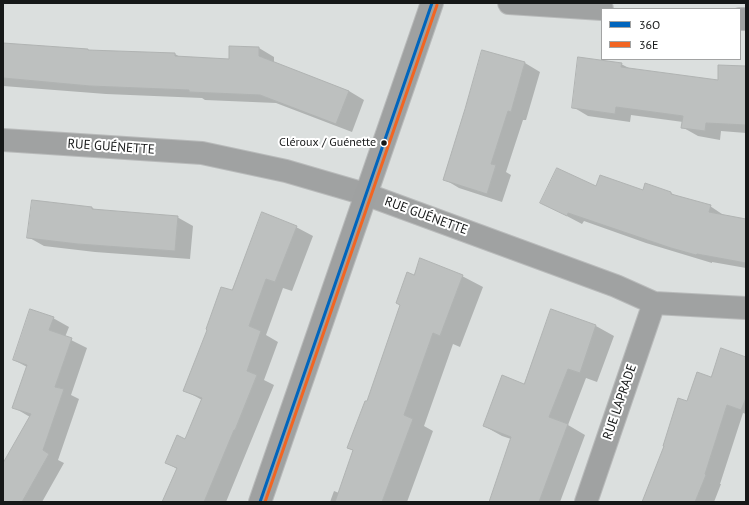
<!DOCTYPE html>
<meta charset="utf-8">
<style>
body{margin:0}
#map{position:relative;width:749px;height:505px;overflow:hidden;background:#dbdfde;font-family:"PT Sans",sans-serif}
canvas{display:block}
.frame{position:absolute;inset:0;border:4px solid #161818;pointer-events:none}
.legend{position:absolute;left:601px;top:8px;width:140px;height:52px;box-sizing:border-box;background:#fff;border:1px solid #a2a3a3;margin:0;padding:5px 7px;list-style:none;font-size:12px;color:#161818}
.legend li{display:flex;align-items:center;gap:8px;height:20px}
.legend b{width:20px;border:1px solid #a2a3a3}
</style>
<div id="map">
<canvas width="749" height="505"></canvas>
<div class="frame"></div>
<ul class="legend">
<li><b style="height:5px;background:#0065bd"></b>36O</li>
<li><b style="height:5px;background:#f26522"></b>36E</li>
</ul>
</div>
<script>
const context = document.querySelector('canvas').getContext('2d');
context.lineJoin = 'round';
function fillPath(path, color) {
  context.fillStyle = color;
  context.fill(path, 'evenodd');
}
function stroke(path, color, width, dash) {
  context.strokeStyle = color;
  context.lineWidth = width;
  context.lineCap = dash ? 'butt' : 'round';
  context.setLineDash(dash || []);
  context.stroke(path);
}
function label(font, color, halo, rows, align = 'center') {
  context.font = font + ' "PT Sans",sans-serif';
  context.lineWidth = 4;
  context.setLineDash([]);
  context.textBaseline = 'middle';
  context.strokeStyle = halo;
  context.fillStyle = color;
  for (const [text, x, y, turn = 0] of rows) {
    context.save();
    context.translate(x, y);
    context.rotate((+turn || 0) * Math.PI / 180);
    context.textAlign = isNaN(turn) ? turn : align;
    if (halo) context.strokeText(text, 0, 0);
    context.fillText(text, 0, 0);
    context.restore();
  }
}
fillPath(new Path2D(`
 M 3,44 L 87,50 L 90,51 L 175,54 L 180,57 L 230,60 L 259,48 L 274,57 L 274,63 L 349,91 L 364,100 L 352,132 L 276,103 L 205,100 L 202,98 L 106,94 L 3,86 Z
 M 525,63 L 540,72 L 526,120 L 523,120 L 506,172 L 511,175 L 502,202 L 459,188 L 444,179 Z
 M 621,64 L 631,69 L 718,82 L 746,67 L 746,133 L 721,131 L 720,140 L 698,136 L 682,127 L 683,122 L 631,115 L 630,122 L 588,116 L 573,107 Z
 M 596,188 L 671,193 L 680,198 L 710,206 L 725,216 L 746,220 L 746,268 L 712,262 L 712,263 L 646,243 L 584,221 L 582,224 L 542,203 Z
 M 92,208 L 96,210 L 177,217 L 193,226 L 190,259 L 95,252 L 44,246 L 28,237 Z
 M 296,227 L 313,236 L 292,291 L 283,288 L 266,335 L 278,342 L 264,380 L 274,385 L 226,502 L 163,502 L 177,469 L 167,463 L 186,440 L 202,400 L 184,390 L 232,292 Z
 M 414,276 L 462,276 L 483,287 L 460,347 L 453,344 L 424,426 L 433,431 L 407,502 L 330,502 L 334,491 L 339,493 L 354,451 L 348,448 L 367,403 Z
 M 551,310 L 596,326 L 614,336 L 597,382 L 586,378 L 568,425 L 585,435 L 560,502 L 490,502 L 511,439 L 502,436 L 484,426 L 524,385 Z
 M 53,318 L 69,327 L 65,337 L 87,348 L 71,395 L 79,399 L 58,460 L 64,463 L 42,502 L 3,502 L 3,465 L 30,417 L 13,407 L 27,367 L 14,360 Z
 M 746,358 L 746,414 L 743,413 L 720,484 L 721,484 L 714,502 L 644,502 L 688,402 L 711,378 Z`), '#0003');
const building = new Path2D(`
 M 3,43 L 88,49 L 88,50 L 175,53 L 175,56 L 229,59 L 229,46 L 259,47 L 259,56 L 349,91 L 336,124 L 260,95 L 189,92 L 189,90 L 90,86 L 3,78 Z
 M 482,50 L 525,62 L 511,112 L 508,111 L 491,164 L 496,165 L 487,194 L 443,180 L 465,109 Z
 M 578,57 L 622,63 L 621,67 L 718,80 L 718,65 L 746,66 L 746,125 L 706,123 L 705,131 L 681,128 L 683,116 L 616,107 L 615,114 L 572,108 Z
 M 557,168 L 596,186 L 600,175 L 643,190 L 645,183 L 671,192 L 671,194 L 711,205 L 709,212 L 746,219 L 746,263 L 697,254 L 696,255 L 671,248 L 568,213 L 567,216 L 540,203 Z
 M 32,200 L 92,207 L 92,209 L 178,216 L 175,251 L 78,244 L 27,238 Z
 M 262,212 L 297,226 L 275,282 L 266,279 L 249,326 L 261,331 L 247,371 L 257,375 L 235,430 L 234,430 L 204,502 L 162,502 L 177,468 L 165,463 L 177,435 L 185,439 L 202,398 L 183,391 L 207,330 L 206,329 L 221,287 L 232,290 Z
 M 420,258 L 463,275 L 440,336 L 433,333 L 404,415 L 413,419 L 382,502 L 335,502 L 353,450 L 347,448 L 365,401 L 367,401 L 400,305 L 396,303 L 407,272 L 414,275 Z
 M 30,309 L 54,317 L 49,330 L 72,338 L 55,387 L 64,389 L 43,450 L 49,454 L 22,502 L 3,502 L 3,463 L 31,414 L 12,408 L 27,365 L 13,360 Z
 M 551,309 L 596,325 L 580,373 L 568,369 L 549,417 L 568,424 L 539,502 L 489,502 L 511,437 L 483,426 L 502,375 L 524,384 Z
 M 721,348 L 746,357 L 746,398 L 741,410 L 727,405 L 705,474 L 706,475 L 695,502 L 642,502 L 664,446 L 663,446 L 678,398 L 687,401 L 697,372 L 711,377 Z`);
fillPath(building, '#bdc0bf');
stroke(building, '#b0b3b2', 1);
const street = new Path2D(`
 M 509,3 L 602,9
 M 740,19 L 746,19
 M 3,140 L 202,153 L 286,171 L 365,194 L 616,286 L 654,303 L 746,308
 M 586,502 L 654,303`);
const secondary = new Path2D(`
 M 260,502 L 432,3`);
stroke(street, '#b8baba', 24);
stroke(secondary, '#b8baba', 24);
stroke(street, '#a0a2a2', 22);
stroke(secondary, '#9fa1a1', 22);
stroke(new Path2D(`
 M 260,502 L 432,3`), '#0065bd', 3);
stroke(new Path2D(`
 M 265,502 L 437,5`), '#f26522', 3);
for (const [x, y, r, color] of [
 [384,143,3.5,"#161818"]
]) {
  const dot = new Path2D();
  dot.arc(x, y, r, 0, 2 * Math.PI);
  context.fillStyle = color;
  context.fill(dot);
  stroke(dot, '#fff', 1.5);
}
label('12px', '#161818', '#fff', [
 ["Cléroux / Guénette",376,143]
], 'right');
label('13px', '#161818', '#fff', [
 ["RUE GUÉNETTE",111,147,4],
 ["RUE GUÉNETTE",426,216,20],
 ["RUE LAPRADE",620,402,-71]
]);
</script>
